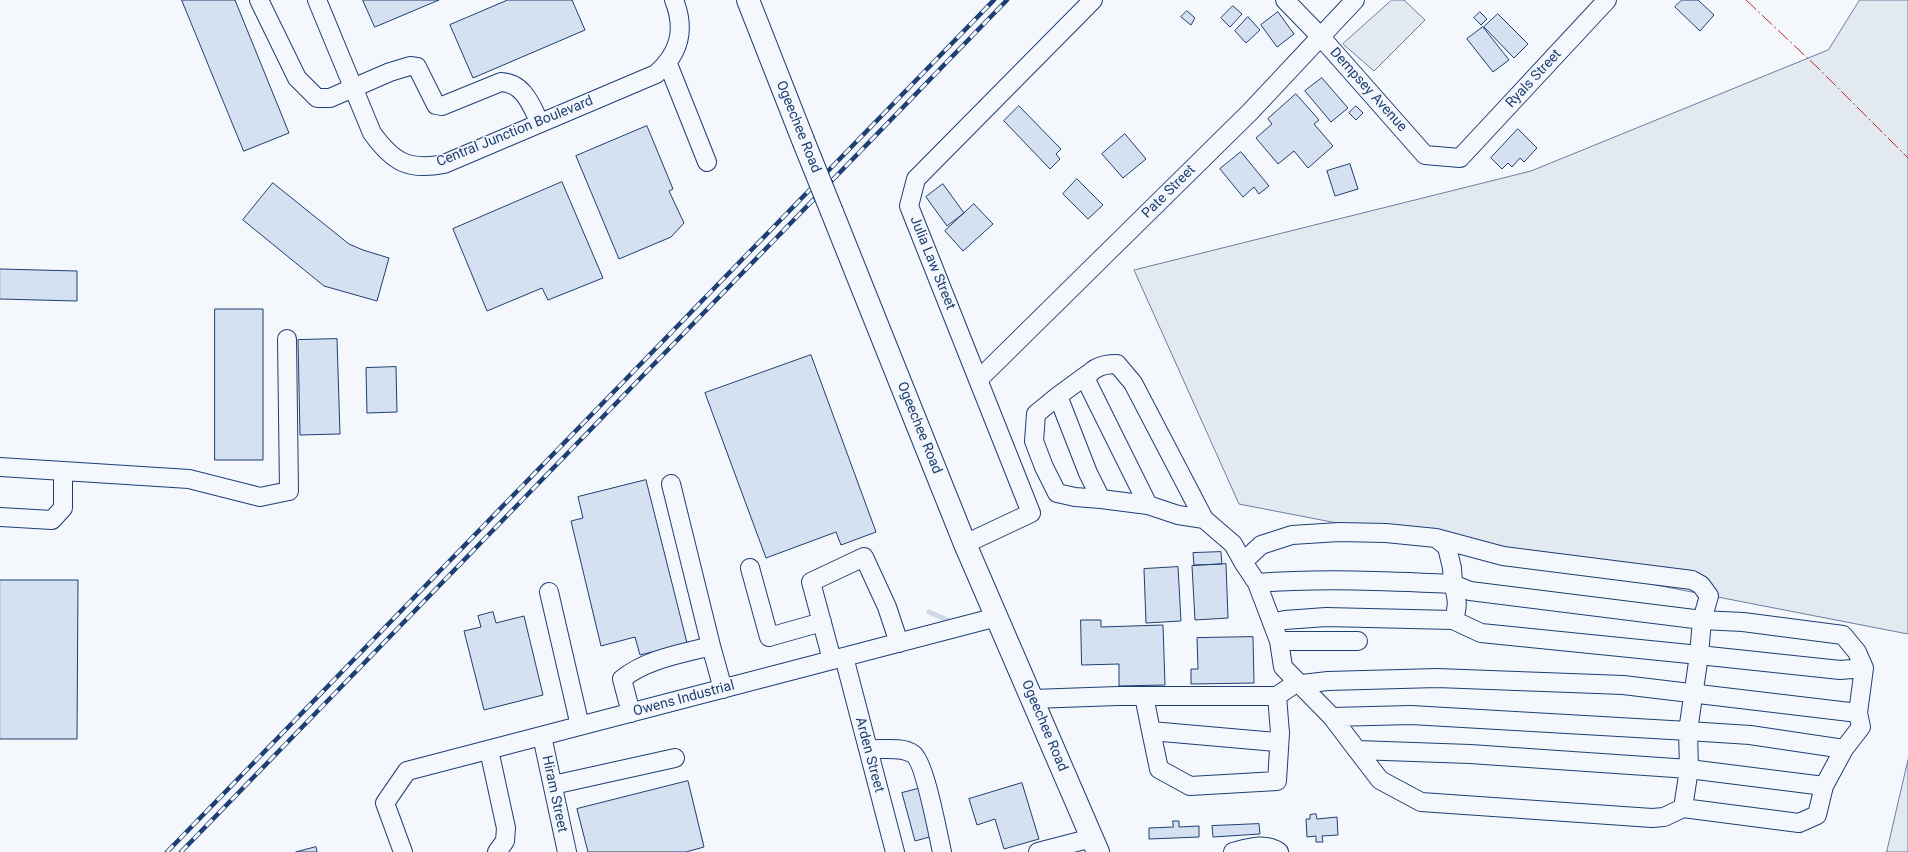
<!DOCTYPE html>
<style>
body{margin:0}
canvas{display:block;background:#f4f7fb}
</style>
<canvas width="1908" height="852"></canvas>
<script>
const context = document.querySelector('canvas').getContext('2d');
context.lineJoin = 'round';
function fillPath(path, color) {
  context.fillStyle = color;
  context.fill(path, 'evenodd');
}
function stroke(path, color, width, dash) {
  context.strokeStyle = color;
  context.lineWidth = width;
  context.lineCap = dash ? 'butt' : 'round';
  context.setLineDash(dash || []);
  context.stroke(path);
}
function label(font, color, halo, rows, align = 'center') {
  context.font = font + ' Roboto,sans-serif';
  context.lineWidth = 3;
  context.setLineDash([]);
  context.textBaseline = 'middle';
  context.strokeStyle = halo;
  context.fillStyle = color;
  for (const [text, x, y, turn = 0] of rows) {
    context.save();
    context.translate(x, y);
    context.rotate((+turn || 0) * Math.PI / 180);
    context.textAlign = isNaN(turn) ? turn : align;
    if (halo) context.strokeText(text, 0, 0);
    context.fillText(text, 0, 0);
    context.restore();
  }
}
const green = new Path2D(`
 M 1392,0 L 1404,0 L 1425,20 L 1374,71 L 1343,44 Z
 M 1860,0 L 1908,0 L 1908,634 L 1239,504 L 1134,270 L 1531,171 L 1828,50 Z
 M 1908,760 L 1908,852 L 1887,852 Z`);
fillPath(green, '#e3e9f0');
stroke(green, '#687fa3', 1);
stroke(new Path2D(`
 M 929,612 L 949,621`), '#cfd7e4', 5);
const building = new Path2D(`
 M 182,0 L 235,0 L 289,133 L 244,151 Z
 M 363,0 L 439,0 L 375,27 Z
 M 508,0 L 572,0 L 585,30 L 473,78 L 450,25 Z
 M 1682,0 L 1698,0 L 1714,15 L 1700,31 L 1675,7 Z
 M 1233,6 L 1242,14 L 1230,27 L 1221,18 Z
 M 1187,11 L 1195,18 L 1191,25 L 1181,17 Z
 M 1278,12 L 1294,34 L 1277,47 L 1261,25 Z
 M 1480,12 L 1487,19 L 1481,25 L 1474,18 Z
 M 1498,14 L 1528,44 L 1514,58 L 1484,27 Z
 M 1248,17 L 1260,30 L 1246,43 L 1235,31 Z
 M 1483,27 L 1509,60 L 1493,72 L 1467,39 Z
 M 1322,78 L 1348,108 L 1331,122 L 1305,91 Z
 M 1296,94 L 1319,120 L 1314,124 L 1333,146 L 1308,168 L 1294,151 L 1278,164 L 1256,138 L 1272,124 L 1268,119 Z
 M 1019,106 L 1061,149 L 1056,154 L 1060,159 L 1050,169 L 1004,121 Z
 M 1356,106 L 1363,113 L 1356,120 L 1349,113 Z
 M 647,126 L 673,189 L 669,191 L 684,223 L 671,237 L 619,259 L 576,156 Z
 M 1518,129 L 1537,148 L 1524,162 L 1520,158 L 1512,167 L 1508,163 L 1502,169 L 1491,158 Z
 M 1125,134 L 1146,159 L 1123,178 L 1102,154 Z
 M 1241,152 L 1269,186 L 1259,194 L 1254,187 L 1243,197 L 1220,169 Z
 M 1350,164 L 1358,189 L 1335,196 L 1327,171 Z
 M 1077,179 L 1103,205 L 1088,219 L 1063,194 Z
 M 562,182 L 603,278 L 548,300 L 542,288 L 487,311 L 453,229 Z
 M 273,183 L 349,244 L 363,250 L 389,258 L 377,301 L 324,286 L 243,220 Z
 M 943,184 L 964,213 L 947,226 L 926,197 Z
 M 974,204 L 993,224 L 963,251 L 945,231 Z
 M 0,269 L 77,271 L 77,301 L 0,299 Z
 M 215,309 L 263,309 L 263,460 L 215,460 Z
 M 337,339 L 340,434 L 300,435 L 298,340 Z
 M 811,355 L 876,532 L 841,545 L 836,532 L 766,558 L 705,393 Z
 M 396,367 L 397,412 L 367,413 L 366,368 Z
 M 646,480 L 687,643 L 640,655 L 635,637 L 601,646 L 571,521 L 583,518 L 578,497 Z
 M 1221,552 L 1222,564 L 1194,565 L 1193,553 Z
 M 1226,564 L 1228,618 L 1195,620 L 1192,566 Z
 M 1178,567 L 1181,621 L 1146,623 L 1144,569 Z
 M 0,580 L 78,580 L 77,739 L 0,739 Z
 M 493,612 L 496,623 L 524,616 L 543,695 L 484,710 L 464,631 L 481,627 L 478,616 Z
 M 1081,620 L 1101,620 L 1101,627 L 1163,625 L 1165,685 L 1119,686 L 1119,664 L 1082,665 Z
 M 1253,637 L 1254,683 L 1191,684 L 1191,669 L 1198,669 L 1197,638 Z
 M 688,781 L 704,847 L 686,852 L 588,852 L 577,809 Z
 M 1022,783 L 1039,839 L 1004,849 L 995,819 L 977,825 L 969,799 Z
 M 921,788 L 933,836 L 915,841 L 902,793 Z
 M 1316,814 L 1317,819 L 1337,817 L 1338,835 L 1322,836 L 1323,842 L 1316,842 L 1316,836 L 1307,837 L 1306,819 L 1310,819 L 1310,815 Z
 M 1173,821 L 1179,821 L 1179,827 L 1199,826 L 1199,837 L 1149,839 L 1149,828 L 1173,827 Z
 M 1259,824 L 1260,834 L 1213,837 L 1212,826 Z
 M 316,847 L 317,852 L 296,852 Z`);
fillPath(building, '#d5e0f0');
stroke(building, '#1d3f73', 1);
const minor = new Path2D(`
 M 259,0 L 297,78 L 317,98 L 330,98 L 390,72 L 410,66 L 417,67 L 436,105 L 442,106 L 501,82 C 524,83 531,105 540,123
 M 317,0 L 372,133 C 393,162 408,171 444,164 L 656,74 C 679,54 686,30 674,0
 M 1285,0 L 1320,36 L 1425,155 L 1460,158 L 1607,0
 M 668,64 L 707,162
 M 1088,374 L 1058,396 L 1088,473 L 1101,499 L 1148,505
 M 978,380 L 1250,112 L 1355,0
 M 1058,396 L 1036,414 L 1034,441 L 1044,467 L 1057,493 L 1075,497 L 1101,499
 M 0,467 L 189,479 L 260,497 L 289,491 L 287,339
 M 671,484 L 711,646
 M 0,517 L 52,520 L 63,508 L 63,471
 M 1204,519 L 1178,515 L 1148,505 L 1086,380 C 1091,367 1105,364 1117,364 L 1133,383 L 1204,519 L 1233,544 L 1243,562
 M 1436,538 L 1503,556 L 1692,580 L 1701,585 L 1709,596 L 1702,620 L 1743,622 L 1843,635 L 1857,652 L 1864,668 L 1858,713
 M 965,544 L 1031,513 L 909,206 L 916,179 L 1093,0
 M 750,568 L 769,637 L 822,622
 M 1257,583 L 1243,562 L 1261,545 L 1292,535 L 1339,532 L 1386,533 L 1436,538 L 1447,547 L 1452,568 L 1453,584 L 1470,591 L 1702,620 L 1699,655 L 1481,633 L 1453,620
 M 549,592 L 580,726
 M 1272,623 L 1285,620 L 1326,617 L 1453,620 C 1459,607 1457,597 1453,584 C 1388,581 1322,578 1257,583 L 1279,641 L 1283,667 L 1332,717 L 1411,715 L 1688,731 L 1689,769 L 1824,786 L 1844,749
 M 1279,641 L 1358,641
 M 844,657 L 895,852
 M 832,660 L 811,582 L 864,557 L 887,607 L 899,643
 M 1144,696 L 1151,731 L 1276,742 L 1280,733 L 1277,696
 M 1032,699 L 1118,696 L 1277,696 L 1293,685 L 1328,681 L 1437,678 L 1623,685 L 1858,713 L 1861,727 L 1844,749 L 1750,735 L 1688,731 L 1699,655 L 1840,670 L 1864,668
 M 631,713 L 622,679 C 647,659 681,654 711,646 L 723,689
 M 1332,717 L 1357,750 L 1470,754 L 1689,769 L 1683,808 L 1799,823 L 1817,815 L 1824,786
 M 1151,731 L 1159,769 L 1190,786 L 1277,781 L 1280,733
 M 542,736 L 567,852
 M 868,749 C 882,750 902,746 913,754 C 925,762 938,835 942,852
 M 489,750 L 506,828 L 505,841 L 497,852
 M 1357,750 L 1380,780 L 1421,802 L 1652,818 L 1664,817 L 1683,808
 M 553,785 L 675,758
 M 403,852 L 385,803 L 407,771 L 997,617
 M 1038,852 L 1092,838
 M 1233,852 C 1248,848 1265,842 1279,852`);
const major = new Path2D(`
 M 748,0 L 803,140
 M 832,212 L 965,544 L 1098,852`);
stroke(minor, '#1d3f73', 20);
stroke(major, '#1d3f73', 24);
stroke(minor, '#f4f7fb', 18);
stroke(major, '#f4f7fb', 22);
const rail = new Path2D(`
 M 167,852 L 994,0
 M 181,852 L 1007,0`);
stroke(rail, '#1d3f73', 4.5);
stroke(rail, '#f4f7fb', 3, [9]);
const majorBridge = new Path2D(`
 M 803,140 L 832,212`);
stroke(majorBridge, '#1d3f73', 24, []);
stroke(majorBridge, '#f4f7fb', 22);
stroke(new Path2D(`
 M 1746,0 L 1817,67 L 1908,158`), '#c62828', 1, [14, 3, 2, 3]);
label('14px', '#1d3f73', '#f4f7fb', [
 ["Ryals Street",1534,79,-47],
 ["Dempsey Avenue",1368,90,48],
 ["Ogeechee Road",798,127,68],
 ["Central Junction Boulevard",515,132,-22],
 ["Pate Street",1169,192,-45],
 ["Julia Law Street",932,263,68],
 ["Ogeechee Road",919,428,68],
 ["Owens Industrial",684,699,-15],
 ["Ogeechee Road",1044,726,67],
 ["Arden Street",869,755,75],
 ["Hiram Street",554,794,78]
]);
</script>
